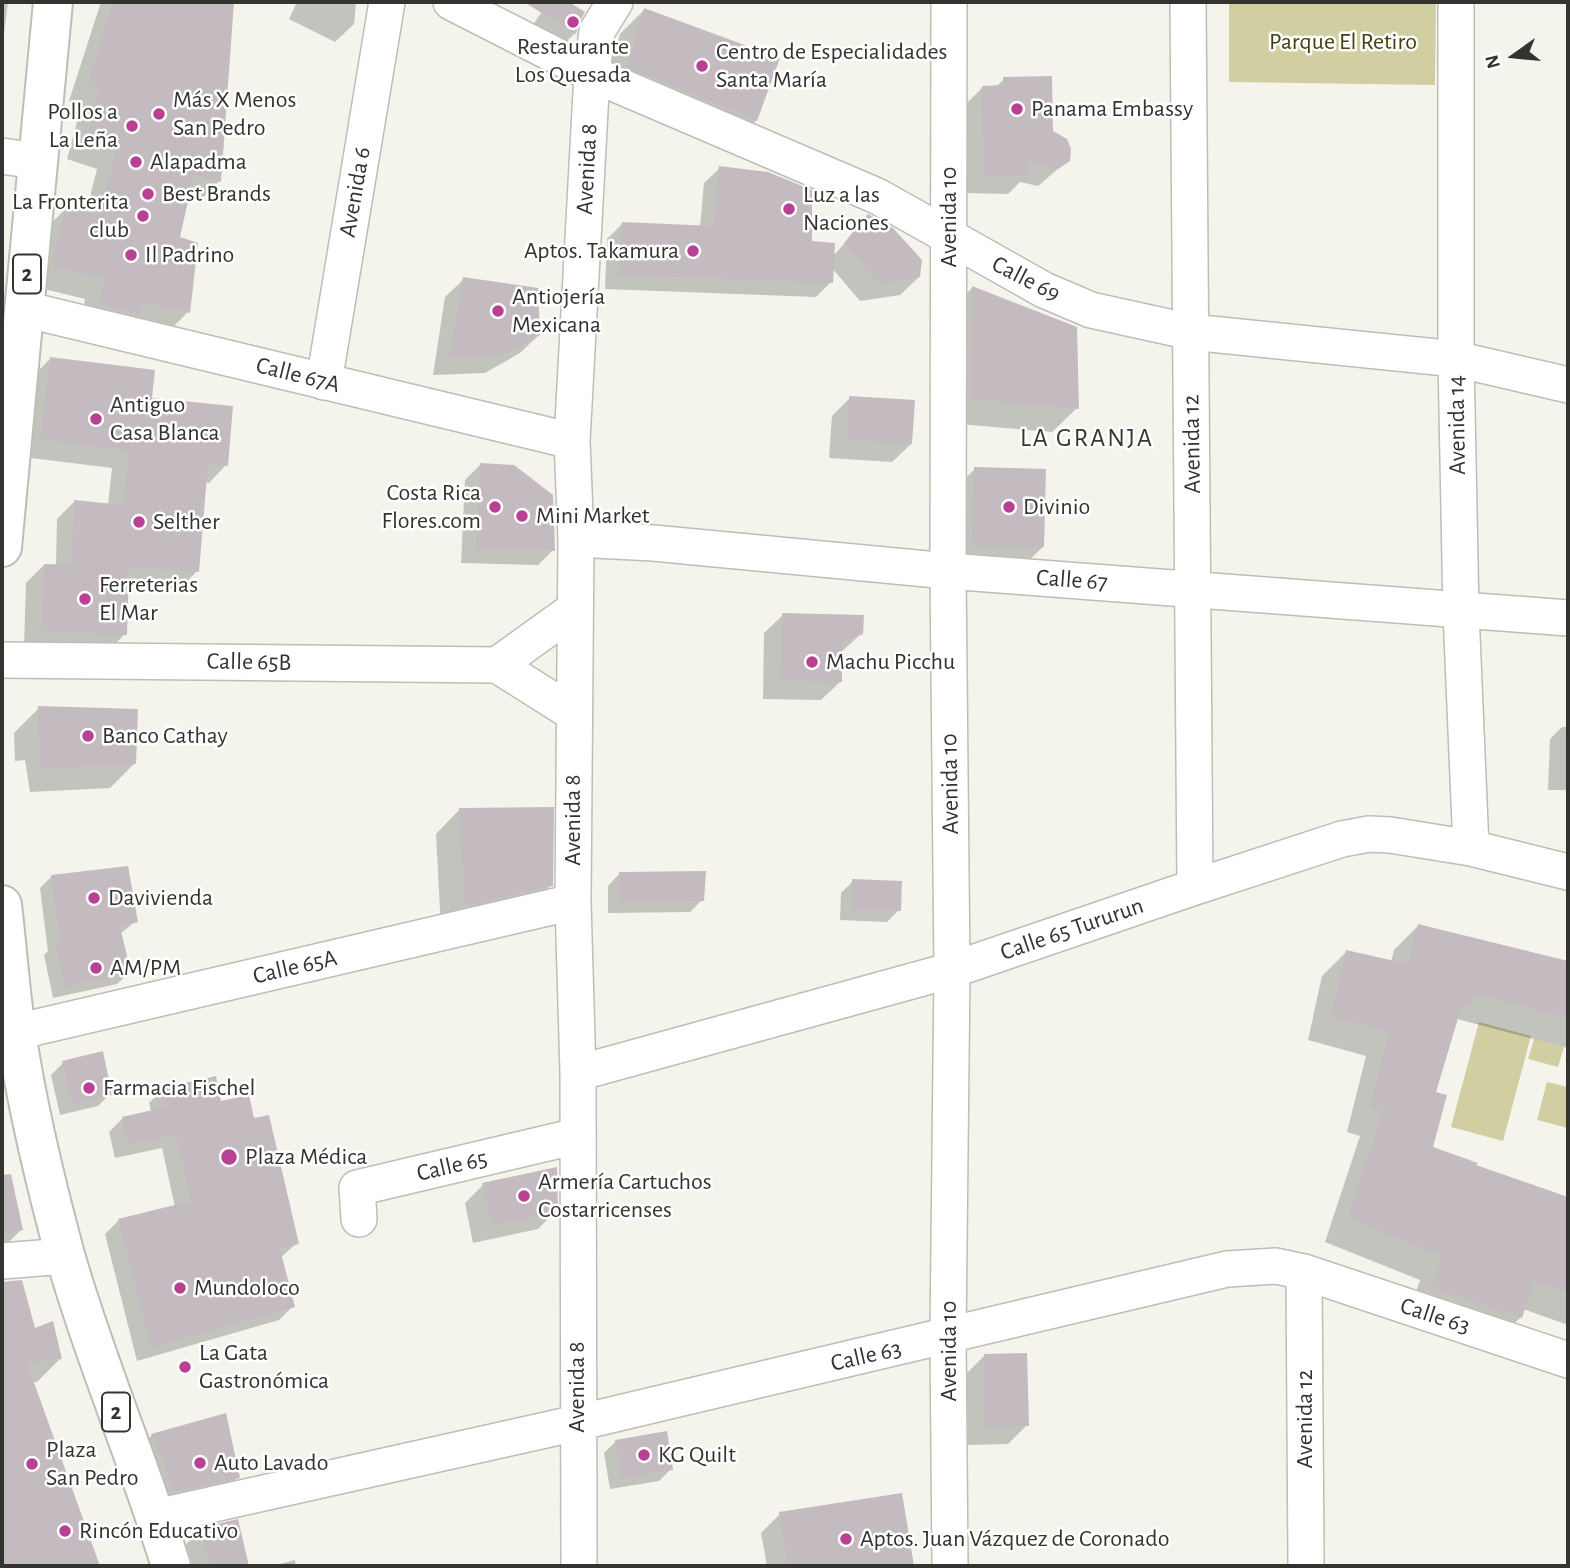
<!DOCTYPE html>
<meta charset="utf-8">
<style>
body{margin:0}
#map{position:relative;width:1570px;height:1568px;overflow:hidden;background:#f4f4ed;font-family:"Alegreya Sans",sans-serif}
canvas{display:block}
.frame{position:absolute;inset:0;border:4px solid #333330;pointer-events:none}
.north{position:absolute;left:1479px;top:21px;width:70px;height:70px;-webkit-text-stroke:5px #fff;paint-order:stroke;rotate:255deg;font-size:19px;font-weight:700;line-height:28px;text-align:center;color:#333330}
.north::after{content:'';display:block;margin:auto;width:24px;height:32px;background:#333330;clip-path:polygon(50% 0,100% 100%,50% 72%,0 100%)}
</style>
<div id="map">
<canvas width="1570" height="1568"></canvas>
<div class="frame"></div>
<div class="north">N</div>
</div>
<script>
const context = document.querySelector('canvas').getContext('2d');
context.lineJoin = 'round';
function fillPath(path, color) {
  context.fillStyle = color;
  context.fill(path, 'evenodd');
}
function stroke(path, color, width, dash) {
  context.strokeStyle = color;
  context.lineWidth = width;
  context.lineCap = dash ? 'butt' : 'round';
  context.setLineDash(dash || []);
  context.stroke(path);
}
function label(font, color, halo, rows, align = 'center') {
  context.font = font + ' "Alegreya Sans",sans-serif';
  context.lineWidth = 5;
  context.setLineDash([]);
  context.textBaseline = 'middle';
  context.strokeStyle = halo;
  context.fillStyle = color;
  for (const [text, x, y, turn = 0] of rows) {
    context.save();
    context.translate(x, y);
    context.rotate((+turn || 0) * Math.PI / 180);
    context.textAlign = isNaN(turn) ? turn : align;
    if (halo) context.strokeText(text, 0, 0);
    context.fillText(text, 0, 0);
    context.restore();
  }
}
fillPath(new Path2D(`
 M 1229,2 L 1436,2 L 1435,85 L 1229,82 Z
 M 1479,1022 L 1531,1036 L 1503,1141 L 1451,1127 Z
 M 1534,1039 L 1564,1047 L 1558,1067 L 1528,1059 Z
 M 1547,1082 L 1568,1087 L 1568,1128 L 1537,1120 Z`), '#d1cfa2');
fillPath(new Path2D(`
 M 2,2 L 8,2 L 2,49 Z
 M 101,2 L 233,2 L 219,181 L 199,202 L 187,199 L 178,238 L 188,312 L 167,333 L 80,326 L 85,299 L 32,286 L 46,229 L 66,208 L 86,213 L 97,169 L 67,159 L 80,111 L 69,101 Z
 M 297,2 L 356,2 L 354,24 L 335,42 L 289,19 Z
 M 549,2 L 566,2 L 583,13 L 575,33 L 563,45 L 532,26 Z
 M 644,10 L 778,59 L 756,121 L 731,145 L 603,91 L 620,34 Z
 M 1004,79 L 1051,132 L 1068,160 L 1038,186 L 1020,182 L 1008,194 L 966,193 L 964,106 L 982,88 L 996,87 Z
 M 720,168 L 810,243 L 833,256 L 869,216 L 919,277 L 900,295 L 860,301 L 832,268 L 831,282 L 816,297 L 605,289 L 607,239 L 623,223 L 700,227 L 704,183 Z
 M 464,279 L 539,335 L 520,353 L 485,373 L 433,375 L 445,297 Z
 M 972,288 L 1077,408 L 1052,432 L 947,423 L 948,312 Z
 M 51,358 L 150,400 L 226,465 L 209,483 L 205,482 L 197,571 L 180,589 L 127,585 L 125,634 L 107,652 L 24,648 L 26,583 L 44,565 L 56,566 L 57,519 L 74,502 L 108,505 L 112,468 L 23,457 L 33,376 Z
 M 850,398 L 911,444 L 892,462 L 829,458 L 832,416 Z
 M 480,465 L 553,550 L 538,565 L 461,563 L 465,480 Z
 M 975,469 L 1043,547 L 1024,565 L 955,563 L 956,487 Z
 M 783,615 L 861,634 L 840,653 L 840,682 L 821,700 L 763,699 L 764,633 Z
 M 39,708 L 135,763 L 110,788 L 30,792 L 25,760 L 15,761 L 14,733 Z
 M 1562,727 L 1568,727 L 1568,790 L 1548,790 L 1550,739 Z
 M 460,809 L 551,885 L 527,910 L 441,930 L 436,834 Z
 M 620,873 L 702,900 L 690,912 L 608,913 L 608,886 Z
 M 52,876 L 136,921 L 120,934 L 130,972 L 117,984 L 53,998 L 44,955 L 48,951 L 40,888 Z
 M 853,881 L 899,910 L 887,922 L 840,920 L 841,893 Z
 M 1418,926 L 1568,962 L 1568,1048 L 1457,1019 L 1434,1094 L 1431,1148 L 1474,1167 L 1568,1198 L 1568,1325 L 1523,1309 L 1521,1317 L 1497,1341 L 1409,1312 L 1420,1280 L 1325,1242 L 1360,1136 L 1347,1132 L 1366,1056 L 1308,1040 L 1322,976 L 1346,952 L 1391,962 L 1394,950 Z
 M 63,1063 L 110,1094 L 98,1106 L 60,1115 L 51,1075 Z
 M 163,1089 L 220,1103 L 253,1120 L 297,1243 L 280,1258 L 293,1306 L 279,1320 L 137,1361 L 105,1234 L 119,1220 L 175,1207 L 162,1148 L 115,1158 L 109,1132 L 123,1118 L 151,1112 L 149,1103 Z
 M 483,1185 L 556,1211 L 538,1229 L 473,1243 L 465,1203 Z
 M 15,1204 L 21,1230 L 2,1249 L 2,1206 Z
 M 21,1282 L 33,1330 L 60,1359 L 37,1382 L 32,1382 L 98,1566 L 2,1566 L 2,1284 Z
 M 984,1356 L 1027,1425 L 1008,1444 L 968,1445 L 966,1374 Z
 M 152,1435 L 238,1477 L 219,1496 L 157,1510 L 134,1453 Z
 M 616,1441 L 671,1469 L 659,1481 L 610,1489 L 604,1453 Z
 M 901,1495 L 912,1566 L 767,1566 L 761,1533 L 780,1514 Z
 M 236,1521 L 248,1566 L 193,1566 L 186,1544 L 200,1530 Z
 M 295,1560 L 296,1566 L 272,1566 Z`), '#0003');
fillPath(new Path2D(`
 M 113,2 L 234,2 L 221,182 L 194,175 L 180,237 L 198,243 L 190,313 L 142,302 L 140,314 L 99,305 L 104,279 L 51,265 L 66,206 L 100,215 L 111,171 L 116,148 L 86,138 L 100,89 L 89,79 Z
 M 524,2 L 569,2 L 585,12 L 580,21 L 576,34 Z
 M 644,8 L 780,58 L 757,121 L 627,67 Z
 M 1052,76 L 1053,131 L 1067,139 L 1071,149 L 1070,161 L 1058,169 L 1029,162 L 1028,176 L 983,176 L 982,86 L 1004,85 L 1003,77 Z
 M 719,166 L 768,172 L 812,190 L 812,241 L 835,243 L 833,283 L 619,275 L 622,222 L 714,226 Z
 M 868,214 L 893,228 L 922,260 L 920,277 L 879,284 L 844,243 Z
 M 463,277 L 538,288 L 540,335 L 505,355 L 450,357 Z
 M 972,286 L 1077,327 L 1079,409 L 971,399 Z
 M 50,357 L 155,370 L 152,398 L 233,406 L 228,466 L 208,464 L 199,572 L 129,567 L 127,635 L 41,631 L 44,564 L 72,565 L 74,500 L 123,505 L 129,451 L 40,439 Z
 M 849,396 L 915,400 L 912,444 L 847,440 Z
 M 480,463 L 514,465 L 553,495 L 555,551 L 476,549 Z
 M 974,467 L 1046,469 L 1044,547 L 972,546 Z
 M 782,613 L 864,615 L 863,634 L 842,643 L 842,682 L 781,681 Z
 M 38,706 L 138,709 L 136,764 L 39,769 Z
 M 554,807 L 553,886 L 465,906 L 459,808 Z
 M 128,866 L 138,922 L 120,927 L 131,972 L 65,987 L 55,941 L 60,940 L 51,875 Z
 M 706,871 L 704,901 L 619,902 L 619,872 Z
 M 852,879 L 902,881 L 901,911 L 852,909 Z
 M 1418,924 L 1568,961 L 1568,1018 L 1475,994 L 1472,1007 L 1462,1005 L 1436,1092 L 1447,1095 L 1433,1147 L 1478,1163 L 1476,1165 L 1568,1197 L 1568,1293 L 1534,1281 L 1522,1318 L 1432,1288 L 1442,1256 L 1348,1218 L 1383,1112 L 1370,1108 L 1389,1032 L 1331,1016 L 1346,950 L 1408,964 Z
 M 103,1051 L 112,1095 L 72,1104 L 62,1061 Z
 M 216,1076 L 221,1101 L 249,1095 L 254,1118 L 269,1115 L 299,1244 L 280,1249 L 295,1307 L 151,1348 L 118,1219 L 191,1201 L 176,1135 L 128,1145 L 122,1117 L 166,1107 L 162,1088 Z
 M 557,1167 L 558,1211 L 492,1226 L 482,1183 Z
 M 11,1174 L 23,1230 L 2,1235 L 2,1175 Z
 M 22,1280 L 35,1328 L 53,1321 L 62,1359 L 27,1363 L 100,1566 L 2,1566 L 2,1282 Z
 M 1027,1353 L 1029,1426 L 985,1427 L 984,1354 Z
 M 226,1413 L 240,1478 L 175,1492 L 151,1434 Z
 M 667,1431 L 673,1470 L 622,1478 L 615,1440 Z
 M 902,1493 L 914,1566 L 788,1566 L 779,1512 Z
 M 238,1519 L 249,1566 L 212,1566 L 199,1528 Z`), '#c3bbc0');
const minor = new Path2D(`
 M 451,2 L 592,74 L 877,196 L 1044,290 L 1091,310 L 1191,332 L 1456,359 L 1568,385
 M 949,2 L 948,571 L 952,970 L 948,1337 L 950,1566
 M 1188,2 L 1195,887
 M 1456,2 L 1456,359 L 1461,612 L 1471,848
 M 2,156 L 38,161
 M 24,309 L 572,441
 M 324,382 L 387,2
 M 576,539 L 653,543 L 948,571 L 1568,618
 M 2,660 L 497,665
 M 497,665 L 575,609
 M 497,665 L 573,713
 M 16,1032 L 573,902
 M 578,1073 L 952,970 L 1195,887 L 1342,839 L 1369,834 L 1390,835 L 1471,848 L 1568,872
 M 359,1219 L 357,1188 L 577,1136
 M 2,1261 L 66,1256
 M 1304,1272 L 1306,1566
 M 156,1517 L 577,1423 L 1227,1269 L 1276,1266 L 1304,1272 L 1568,1360
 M 579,1566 L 578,1073 L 573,902 L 576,539 L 572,441 L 592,74 L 597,31 L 615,2`);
const highway = new Path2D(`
 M 2,547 L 53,2
 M 2,905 C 7,947 10,990 16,1032 C 27,1107 45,1181 65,1255 C 95,1360 139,1461 171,1566`);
stroke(minor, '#bebdb6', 38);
stroke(highway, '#bebdb6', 42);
stroke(minor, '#fff', 35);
stroke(highway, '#fff', 38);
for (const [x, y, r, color] of [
 [573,22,7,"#b94093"],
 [702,66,7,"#b94093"],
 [1017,109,7,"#b94093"],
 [159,114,7,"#b94093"],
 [132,126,7,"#b94093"],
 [136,162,7,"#b94093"],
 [148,194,7,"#b94093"],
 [789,209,7,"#b94093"],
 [143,216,7,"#b94093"],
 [693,251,7,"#b94093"],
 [131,255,7,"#b94093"],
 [498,311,7,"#b94093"],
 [96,419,7,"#b94093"],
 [495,507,7,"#b94093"],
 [1009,507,7,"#b94093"],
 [522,516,7,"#b94093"],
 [139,522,7,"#b94093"],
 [85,599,7,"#b94093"],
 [812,662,7,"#b94093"],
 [88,736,7,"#b94093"],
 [94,898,7,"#b94093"],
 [96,968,7,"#b94093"],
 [89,1088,7,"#b94093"],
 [229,1157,9,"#b94093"],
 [524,1196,7,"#b94093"],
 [180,1288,7,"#b94093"],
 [185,1367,7,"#b94093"],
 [644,1455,7,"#b94093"],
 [200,1463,7,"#b94093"],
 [32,1464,7,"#b94093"],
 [65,1531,7,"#b94093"],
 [846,1539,7,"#b94093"]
]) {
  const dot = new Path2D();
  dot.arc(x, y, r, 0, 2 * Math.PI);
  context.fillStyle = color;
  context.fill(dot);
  stroke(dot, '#fff', 2.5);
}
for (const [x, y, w] of [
 [27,274,28],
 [116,1412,28]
]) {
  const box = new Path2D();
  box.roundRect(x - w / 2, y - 19.5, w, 39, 5);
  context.fillStyle = '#fff';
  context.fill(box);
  stroke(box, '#333330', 2);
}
label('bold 23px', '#333330', null, [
 ["2",27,274],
 ["2",116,1412]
]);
label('24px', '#43400e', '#fff', [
 ["Parque El Retiro",1343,42]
]);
label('24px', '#333330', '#fff', [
 ["Restaurante",573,47,"center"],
 ["Los Quesada",573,75,"center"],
 ["Centro de Especialidades",716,52],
 ["Santa María",716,80],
 ["Más X Menos",173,100],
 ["San Pedro",173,128],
 ["Panama Embassy",1031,109],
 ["Pollos a",118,112,"right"],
 ["La Leña",118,140,"right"],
 ["Alapadma",150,162],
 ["Best Brands",162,194],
 ["Luz a las",803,195],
 ["Naciones",803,223],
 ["La Fronterita",129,202,"right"],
 ["club",129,230,"right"],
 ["Aptos. Takamura",679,251,"right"],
 ["Il Padrino",145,255],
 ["Antiojería",512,297],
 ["Mexicana",512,325],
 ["Antiguo",110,405],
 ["Casa Blanca",110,433],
 ["Costa Rica",481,493,"right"],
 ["Flores.com",481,521,"right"],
 ["Divinio",1023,507],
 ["Mini Market",536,516],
 ["Selther",153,522],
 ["Ferreterias",99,585],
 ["El Mar",99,613],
 ["Machu Picchu",826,662],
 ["Banco Cathay",102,736],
 ["Davivienda",108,898],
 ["AM/PM",110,968],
 ["Farmacia Fischel",103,1088],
 ["Plaza Médica",245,1157],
 ["Armería Cartuchos",538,1182],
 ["Costarricenses",538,1210],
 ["Mundoloco",194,1288],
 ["La Gata",199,1353],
 ["Gastronómica",199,1381],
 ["Plaza",46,1450],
 ["San Pedro",46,1478],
 ["KG Quilt",658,1455],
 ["Auto Lavado",214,1463],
 ["Rincón Educativo",79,1531],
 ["Aptos. Juan Vázquez de Coronado",860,1539]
], 'left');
label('24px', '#333330', '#fff', [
 ["Avenida 8",587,169,-87],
 ["Avenida 6",355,192,-80],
 ["Avenida 10",949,217,-90],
 ["Calle 69",1026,279,27],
 ["Calle 67A",298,375,14],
 ["Avenida 14",1457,425,-91],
 ["Avenida 12",1192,444,-91],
 ["Calle 67",1072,580,4],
 ["Calle 65B",249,662,1],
 ["Avenida 10",950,784,-91],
 ["Avenida 8",573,820,-90],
 ["Calle 65 Tururun",1072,929,-19],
 ["Calle 65A",295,967,-13],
 ["Calle 65",452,1166,-13],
 ["Calle 63",1435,1316,18],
 ["Avenida 10",949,1351,-90],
 ["Calle 63",866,1356,-13],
 ["Avenida 8",577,1387,-90],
 ["Avenida 12",1305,1419,-90]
]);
context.letterSpacing = '2px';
label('26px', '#373731', '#fff', [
 ["LA GRANJA",1087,438]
]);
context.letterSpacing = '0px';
</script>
